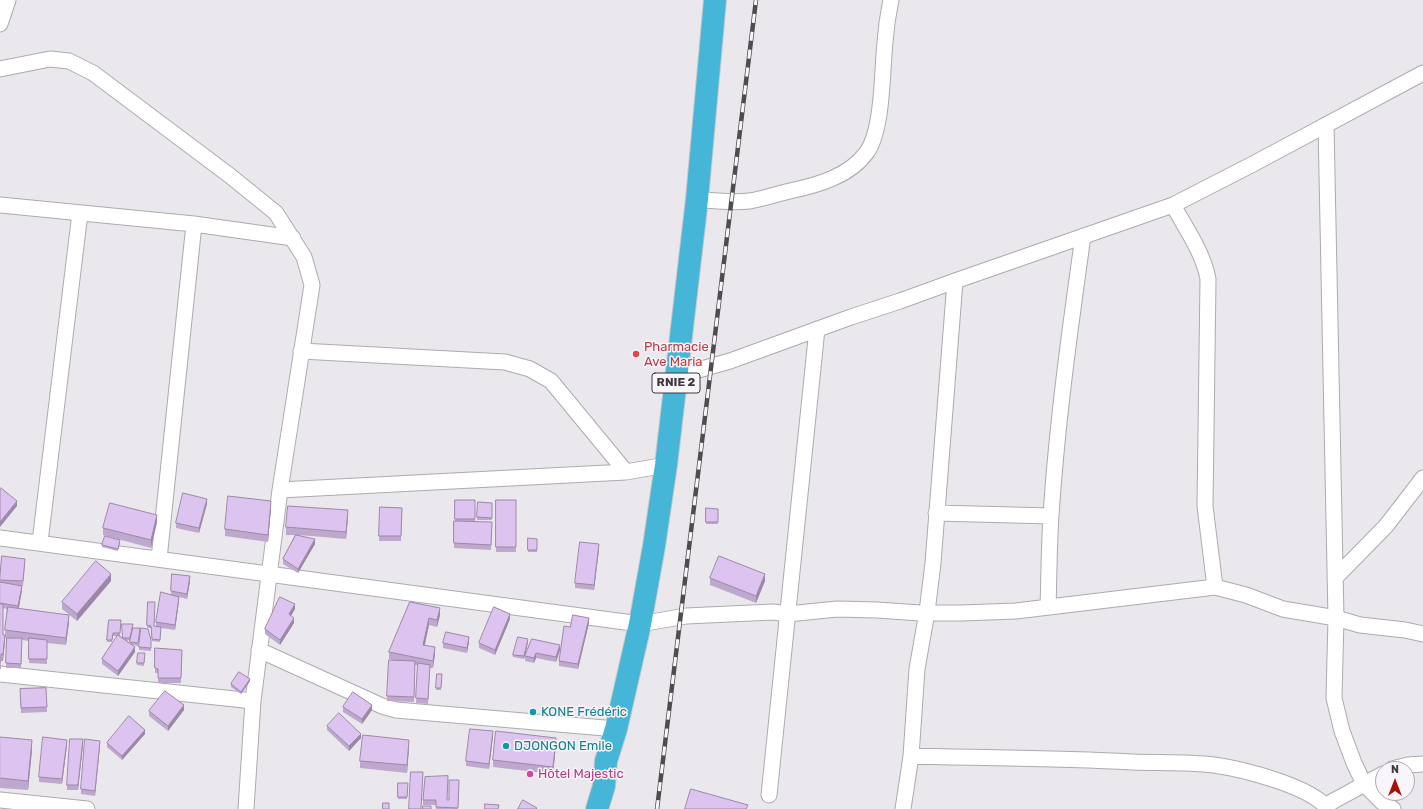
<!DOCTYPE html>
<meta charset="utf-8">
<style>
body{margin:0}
#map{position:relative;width:1423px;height:809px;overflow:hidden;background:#ebe8ed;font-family:Rubik,sans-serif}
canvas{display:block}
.north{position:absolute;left:1375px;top:761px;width:40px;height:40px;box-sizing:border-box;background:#f9f5fb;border:1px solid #adaaaf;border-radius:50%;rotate:0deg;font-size:11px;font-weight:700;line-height:16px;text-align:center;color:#3c3a3c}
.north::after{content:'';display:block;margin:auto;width:14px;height:18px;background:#a51103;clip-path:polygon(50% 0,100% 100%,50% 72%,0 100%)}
</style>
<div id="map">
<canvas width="1423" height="809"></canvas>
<div class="north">N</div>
</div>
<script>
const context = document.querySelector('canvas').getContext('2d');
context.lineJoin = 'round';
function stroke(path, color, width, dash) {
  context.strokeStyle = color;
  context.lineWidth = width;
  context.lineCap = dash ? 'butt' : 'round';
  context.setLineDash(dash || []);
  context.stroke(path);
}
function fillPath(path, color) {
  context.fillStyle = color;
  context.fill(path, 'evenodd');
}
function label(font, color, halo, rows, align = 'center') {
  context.font = font + ' Rubik,sans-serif';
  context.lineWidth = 3;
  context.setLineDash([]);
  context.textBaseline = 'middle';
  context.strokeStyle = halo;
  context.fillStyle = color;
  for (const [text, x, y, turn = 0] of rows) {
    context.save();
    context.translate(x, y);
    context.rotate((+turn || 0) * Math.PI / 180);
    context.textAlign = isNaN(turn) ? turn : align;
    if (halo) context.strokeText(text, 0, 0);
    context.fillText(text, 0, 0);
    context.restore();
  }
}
const minor = new Path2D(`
 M 0,24 L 8,0
 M 0,69 L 50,59 L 69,61 L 93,73 L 229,175 L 276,213 L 304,257 L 312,285 L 280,490 L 253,701 L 246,809
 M 1326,125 L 1336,618 L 1334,698 L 1342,731 L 1354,763 L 1364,784 L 1382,802 L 1393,809
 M 697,199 C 714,201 732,203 749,201 C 763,199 776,194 790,191 C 818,185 850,176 867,152 C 883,129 882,71 885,42 C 886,28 888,14 891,0
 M 0,205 L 194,224 L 293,238
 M 1173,205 C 1186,229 1203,252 1208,279 L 1205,506 L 1215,587
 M 301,351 L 505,362 L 530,369 L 551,381 L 626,472
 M 677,376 L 730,361 L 851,317 L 900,301 L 955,281 L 1173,205 L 1253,164 L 1423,73
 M 280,490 L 626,472 L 666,465
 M 936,513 L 1051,516
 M 0,538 L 640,624 L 686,616 L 773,612 L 788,614 L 837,609 L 877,610 L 920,613 L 962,613 L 1016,611 L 1215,587 L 1246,595 L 1283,609 L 1336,618 L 1360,625 L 1405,630 L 1423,634
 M 40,542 L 80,213
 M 159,559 L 194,224
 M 1335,578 L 1386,526 L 1423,478
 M 1048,607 C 1049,577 1049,546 1051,516 C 1057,422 1070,329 1083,236
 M 259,650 L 382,706 L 396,710 L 616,729
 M 0,674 L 253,701
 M 911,756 C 985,758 1059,758 1132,762 C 1159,763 1187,762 1214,765 C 1242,769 1311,786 1328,809
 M 1392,769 L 1408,765 L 1423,764
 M 769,795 L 817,329
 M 0,800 L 87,809
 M 1326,805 L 1383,774
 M 903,809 L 911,756 L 917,669 L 927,612 L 933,563 L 955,281`);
const trunk = new Path2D(`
 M 597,809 L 604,786 L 606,761 L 616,729 L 640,624 L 654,546 L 666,465 L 697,199 L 715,0`);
stroke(minor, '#adaaaf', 17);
stroke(trunk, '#c8c8c8', 24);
stroke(minor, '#fff', 15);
stroke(trunk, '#46b6d8', 22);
const rail = new Path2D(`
 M 657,809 L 756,0`);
stroke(rail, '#4e4c4e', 4.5);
stroke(rail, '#f9f5fb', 3, [9]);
fillPath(new Path2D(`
 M 455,500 L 475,500 L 475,522 L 492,522 L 491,550 L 454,548 L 454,521 L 455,521 Z
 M 496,500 L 516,500 L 516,552 L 496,552 Z
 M 478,502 L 492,503 L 492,520 L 477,520 Z
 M 207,504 L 199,533 L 176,528 L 176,523 Z
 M 380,507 L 402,508 L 401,541 L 379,541 Z
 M 271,508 L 268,542 L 225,536 L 225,529 Z
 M 706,508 L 718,509 L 718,524 L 706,524 Z
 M 348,517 L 346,539 L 299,535 L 315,544 L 298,573 L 283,564 L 283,559 L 295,535 L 286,535 L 286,527 Z
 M 157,522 L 151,548 L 103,535 L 103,528 Z
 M 528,538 L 537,539 L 537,552 L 528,552 Z
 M 120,543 L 118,551 L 102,547 L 102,545 Z
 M 599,549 L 594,590 L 575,588 L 575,583 Z
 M 2,556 L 25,564 L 23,586 L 22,586 L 22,590 L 19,609 L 69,622 L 66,645 L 47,643 L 47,664 L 29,663 L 29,641 L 22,640 L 21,668 L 6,668 L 7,638 L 8,638 L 5,638 L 3,661 L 1,661 L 1,669 L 0,669 L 0,582 ZM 3,608 L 7,609 L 5,635 L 3,635 Z
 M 172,574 L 190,581 L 187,599 L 179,597 L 179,601 L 175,630 L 161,628 L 160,642 L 152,641 L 151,628 L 147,628 L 148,602 L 154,626 L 156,626 L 156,622 L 171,595 Z
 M 710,578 L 765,581 L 756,603 L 710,585 Z
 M 111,581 L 77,621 L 62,609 L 62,602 Z
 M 410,602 L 440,615 L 437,627 L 429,625 L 425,645 L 435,654 L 433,668 L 430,668 L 428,704 L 416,703 L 418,665 L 415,665 L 414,702 L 387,701 L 389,660 L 393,660 L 389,659 L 389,652 Z
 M 295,609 L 291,616 L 294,623 L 280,645 L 265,634 L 265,629 Z
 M 510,619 L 495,655 L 479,648 L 479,643 Z
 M 109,620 L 121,620 L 120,636 L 119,636 L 123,638 L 133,626 L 130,640 L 126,641 L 130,643 L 133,628 L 140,631 L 138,646 L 132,645 L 135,652 L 118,676 L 102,664 L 102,659 L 118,636 L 113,636 L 112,642 L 107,642 Z
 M 589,623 L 578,669 L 559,666 L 559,661 L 570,627 Z
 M 532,639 L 560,650 L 556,662 L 536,658 L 534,663 L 525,661 L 525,656 Z
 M 151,640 L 151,651 L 139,650 L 139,647 Z
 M 469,642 L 467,653 L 443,648 L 443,643 Z
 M 528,642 L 524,659 L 513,657 L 513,655 Z
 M 155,648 L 182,650 L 181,683 L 158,683 L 158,673 L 155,673 Z
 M 138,653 L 145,653 L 144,666 L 137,665 Z
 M 437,674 L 442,674 L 441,690 L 436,690 Z
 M 250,681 L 241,694 L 231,687 L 231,684 Z
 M 46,688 L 47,712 L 21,713 L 20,689 Z
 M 343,707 L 372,710 L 362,724 L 343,712 Z
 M 184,710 L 168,731 L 149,716 L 149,711 Z
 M 327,726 L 361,738 L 349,751 L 327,730 Z
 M 145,734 L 122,760 L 107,747 L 107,743 Z
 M 493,736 L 489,769 L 466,766 L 466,761 Z
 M 0,737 L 32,750 L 28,790 L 0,788 Z
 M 83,744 L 78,790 L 67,790 L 67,785 Z
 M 67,745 L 62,784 L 39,782 L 39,777 Z
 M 100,745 L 95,796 L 81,794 L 81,789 Z
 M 556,745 L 553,774 L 493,767 L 493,760 Z
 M 409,747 L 407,773 L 360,768 L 360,761 Z
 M 398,783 L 408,783 L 407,799 L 398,799 Z
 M 459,785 L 458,809 L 436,809 L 436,805 L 423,805 L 423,800 L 449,800 Z`), '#bea8ce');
fillPath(new Path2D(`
 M 207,499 L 207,504 L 199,533 L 199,528 Z
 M 17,501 L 17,506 L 0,527 L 0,522 Z
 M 271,501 L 271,508 L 268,542 L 268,535 Z
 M 348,510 L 348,517 L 346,539 L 346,532 Z
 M 157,515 L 157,522 L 151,548 L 151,540 Z
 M 315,539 L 315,544 L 298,573 L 298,569 Z
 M 599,544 L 599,549 L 594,590 L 594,585 Z
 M 111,574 L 111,581 L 77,621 L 77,614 Z
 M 765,574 L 765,581 L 756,603 L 756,596 Z
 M 190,576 L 190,581 L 187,599 L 187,594 Z
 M 22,586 L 22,590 L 18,611 L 18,606 Z
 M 179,597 L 179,601 L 175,630 L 175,625 Z
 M 295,604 L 295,609 L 289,619 L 289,614 Z
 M 440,608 L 440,615 L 437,627 L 437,620 Z
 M 510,614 L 510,619 L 495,655 L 495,650 Z
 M 69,615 L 69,622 L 66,645 L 66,638 Z
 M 294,618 L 294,623 L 280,645 L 280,640 Z
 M 429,618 L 429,625 L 423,652 L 423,645 Z
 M 589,618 L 589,623 L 578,669 L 578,664 Z
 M 5,635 L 5,642 L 3,661 L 3,654 Z
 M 469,637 L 469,642 L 467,653 L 467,648 Z
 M 528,639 L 528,642 L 524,659 L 524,656 Z
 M 560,645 L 560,650 L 556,662 L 556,657 Z
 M 135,647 L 135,652 L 118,676 L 118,671 Z
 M 435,647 L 435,654 L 433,668 L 433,661 Z
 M 536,653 L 536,658 L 534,663 L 534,658 Z
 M 250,679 L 250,681 L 241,694 L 241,692 Z
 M 184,705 L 184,710 L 168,731 L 168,726 Z
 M 372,705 L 372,710 L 362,724 L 362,719 Z
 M 145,730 L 145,734 L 122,760 L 122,756 Z
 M 493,731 L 493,736 L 489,769 L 489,764 Z
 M 361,734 L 361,738 L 349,751 L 349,746 Z
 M 556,738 L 556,745 L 553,774 L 553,767 Z
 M 83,739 L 83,744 L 78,790 L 78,785 Z
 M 32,740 L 32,750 L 28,790 L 28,781 Z
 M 67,740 L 67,745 L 62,784 L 62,779 Z
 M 409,740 L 409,747 L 407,773 L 407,765 Z
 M 100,741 L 100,745 L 95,796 L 95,791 Z`), '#9b88a7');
const building = new Path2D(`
 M 1,488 L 17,501 L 0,522 L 0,489 Z
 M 183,493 L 207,499 L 199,528 L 176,523 Z
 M 228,496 L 271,501 L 268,535 L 225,529 Z
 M 455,500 L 475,500 L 475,519 L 455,519 Z
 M 496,500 L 516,500 L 516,547 L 496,547 Z
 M 478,502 L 492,503 L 492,518 L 477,517 Z
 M 110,503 L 157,515 L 151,540 L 103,528 Z
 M 288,506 L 348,510 L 346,532 L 286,527 Z
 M 380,507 L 402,508 L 401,536 L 379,536 Z
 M 706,508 L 718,509 L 718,522 L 706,522 Z
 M 454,521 L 492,522 L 491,545 L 454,543 Z
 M 296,535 L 315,539 L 298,569 L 283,559 Z
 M 105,536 L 120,540 L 118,549 L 102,545 Z
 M 528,538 L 537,539 L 537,550 L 528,550 Z
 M 580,542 L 599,544 L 594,585 L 575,583 Z
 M 2,556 L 25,559 L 23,581 L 0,580 Z
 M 719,556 L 765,574 L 756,596 L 710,578 Z
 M 96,561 L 111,574 L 77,614 L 62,602 Z
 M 172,574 L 190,576 L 187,594 L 171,591 Z
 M 0,582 L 22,586 L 18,606 L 0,603 Z
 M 161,592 L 179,597 L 175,625 L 156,622 Z
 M 280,597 L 295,604 L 289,614 L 294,618 L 280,640 L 265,629 Z
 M 148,602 L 155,602 L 154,626 L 161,627 L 160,640 L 152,639 L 151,626 L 147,625 Z
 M 410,602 L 440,608 L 437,620 L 429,618 L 423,645 L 435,647 L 433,661 L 389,652 Z
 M 0,604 L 3,604 L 3,635 L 5,635 L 3,654 L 1,654 L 1,661 L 0,661 Z
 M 8,607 L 69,615 L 66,638 L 5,630 Z
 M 494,607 L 510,614 L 495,650 L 479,643 Z
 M 573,615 L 589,618 L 578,664 L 559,661 L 564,626 L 570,627 Z
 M 109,620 L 121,620 L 120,633 L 113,633 L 112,640 L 107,640 Z
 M 122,624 L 133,624 L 130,638 L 123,638 Z
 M 133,628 L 140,628 L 138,643 L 130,642 Z
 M 141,628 L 148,629 L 151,640 L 151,648 L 139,647 Z
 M 446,632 L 469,637 L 467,648 L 443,643 Z
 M 118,635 L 135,647 L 118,671 L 102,659 Z
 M 518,637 L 528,639 L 524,656 L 513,655 Z
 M 7,638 L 22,638 L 21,664 L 6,663 Z
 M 29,638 L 47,640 L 47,659 L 29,659 Z
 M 532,639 L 560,645 L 556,657 L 536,653 L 534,658 L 525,656 Z
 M 155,648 L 182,650 L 181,678 L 158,678 L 158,669 L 155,668 Z
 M 138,653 L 145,653 L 144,663 L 137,663 Z
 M 389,660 L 415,661 L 414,697 L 387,696 Z
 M 418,663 L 430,665 L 428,699 L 416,698 Z
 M 239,672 L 250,679 L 241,692 L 231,684 Z
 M 437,674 L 442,674 L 441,688 L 436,688 Z
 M 46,688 L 47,707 L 21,708 L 20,689 Z
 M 165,691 L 184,705 L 168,726 L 149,711 Z
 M 353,692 L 372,705 L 362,719 L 343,707 Z
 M 339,713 L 361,734 L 349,746 L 327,726 Z
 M 129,716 L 145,730 L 122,756 L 107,743 Z
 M 470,729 L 493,731 L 489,764 L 466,761 Z
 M 496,731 L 556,738 L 553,767 L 493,760 Z
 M 363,735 L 409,740 L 407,765 L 360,761 Z
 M 0,737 L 32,740 L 28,781 L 0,778 Z
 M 43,737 L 67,740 L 62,779 L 39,777 Z
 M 70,739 L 83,739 L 78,785 L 67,785 Z
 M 85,739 L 100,741 L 95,791 L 81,789 Z
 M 411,772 L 423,772 L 421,809 L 409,809 Z
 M 448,776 L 447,800 L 449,800 L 449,780 L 459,780 L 458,808 L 436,807 L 436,800 L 423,800 L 425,777 Z
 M 398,783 L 408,783 L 407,797 L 398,797 Z
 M 691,789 L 748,805 L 746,809 L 685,809 Z
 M 523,800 L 537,808 L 536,809 L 518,809 Z
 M 383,803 L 389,803 L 389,809 L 383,809 Z
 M 485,804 L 499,805 L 498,809 L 485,809 Z
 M 423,806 L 431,806 L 431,809 L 423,809 Z`);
fillPath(building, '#ddc3ef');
stroke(building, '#9b88a7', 1);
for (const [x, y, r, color] of [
 [636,354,4,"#e0444e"],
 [533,712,4,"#0f9aa8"],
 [506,746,4,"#0f9aa8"],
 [530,774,4,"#d1479c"]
]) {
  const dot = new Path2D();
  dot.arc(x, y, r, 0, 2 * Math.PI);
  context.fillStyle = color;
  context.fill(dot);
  stroke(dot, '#f9f5fb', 1.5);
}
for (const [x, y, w] of [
 [676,383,48]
]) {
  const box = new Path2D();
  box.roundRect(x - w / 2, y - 10, w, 20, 3);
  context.fillStyle = '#f9f5fb';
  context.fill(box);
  stroke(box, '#3c3a3c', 1);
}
label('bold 12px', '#3c3a3c', null, [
 ["RNIE 2",676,383]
]);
label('13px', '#be3a42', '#f9f5fb', [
 ["Pharmacie",644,347],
 ["Ave Maria",644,362]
], 'left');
label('13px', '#0d838f', '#f9f5fb', [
 ["KONE Frédéric",541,712],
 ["DJONGON Emile",514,746]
], 'left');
label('13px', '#b23c85', '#f9f5fb', [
 ["Hôtel Majestic",538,774]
], 'left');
</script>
